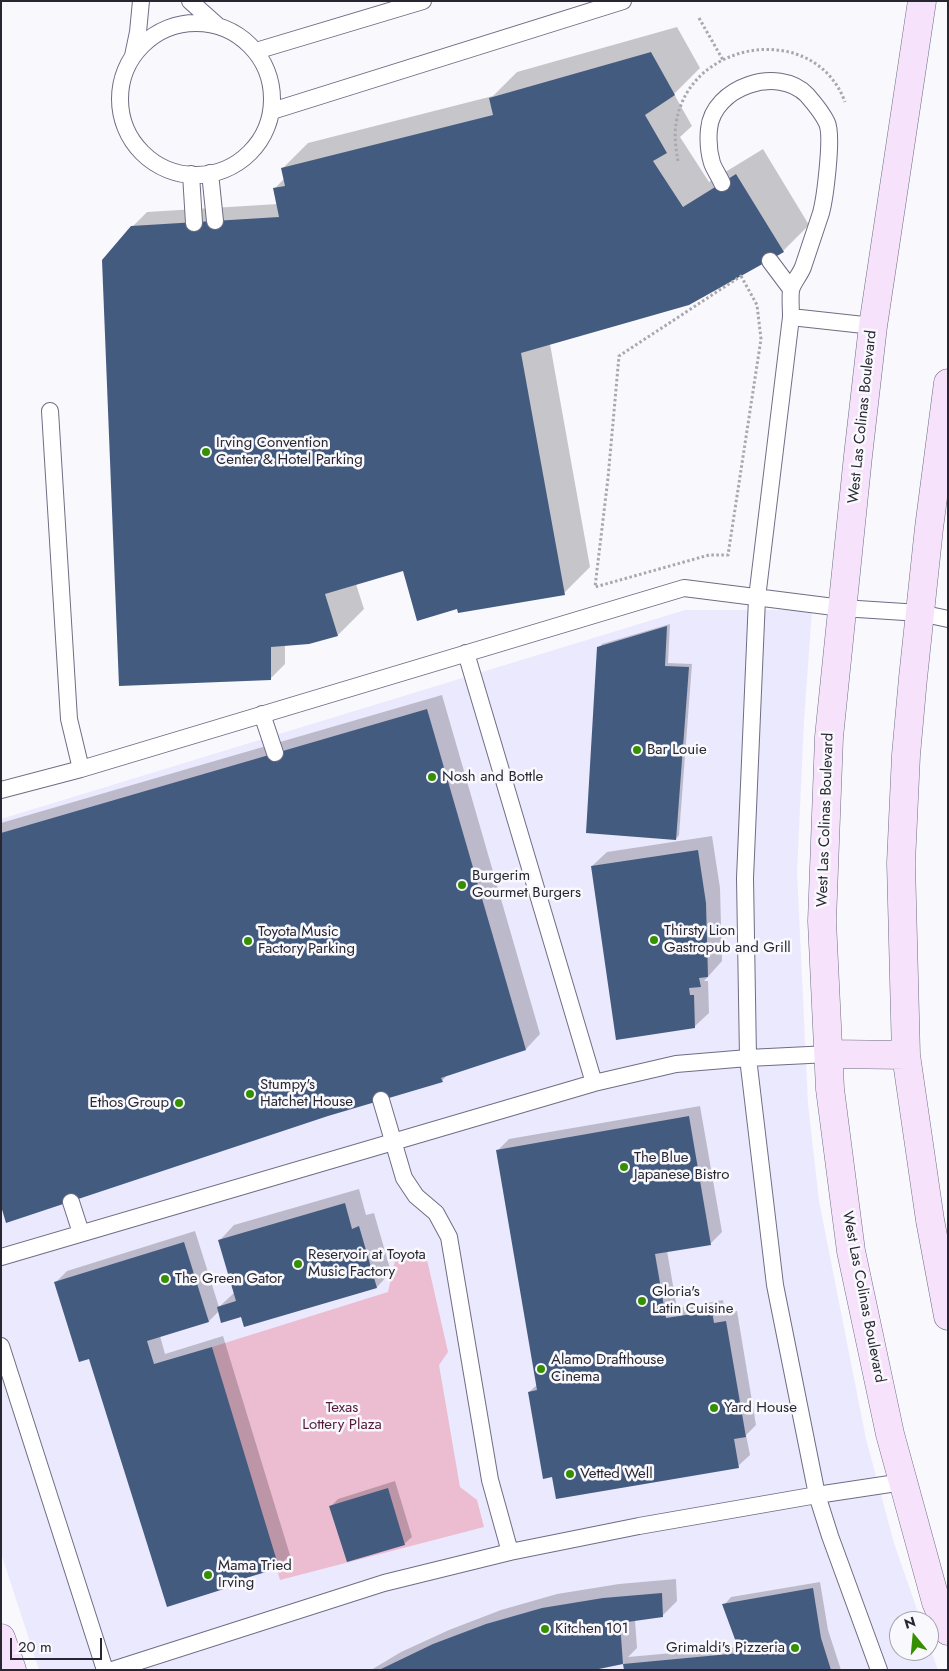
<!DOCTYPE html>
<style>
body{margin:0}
#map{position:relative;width:949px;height:1671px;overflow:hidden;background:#f8f8fd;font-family:Jost,sans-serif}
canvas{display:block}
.frame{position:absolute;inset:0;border:2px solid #282731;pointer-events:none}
.north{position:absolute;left:889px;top:1611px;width:50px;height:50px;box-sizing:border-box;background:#f8f8fd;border:1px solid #a5a4ab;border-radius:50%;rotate:343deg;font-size:14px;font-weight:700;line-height:20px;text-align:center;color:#282731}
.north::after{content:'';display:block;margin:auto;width:18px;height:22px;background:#359000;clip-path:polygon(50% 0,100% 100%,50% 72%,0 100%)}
.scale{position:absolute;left:10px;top:1638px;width:92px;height:22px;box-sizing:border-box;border:2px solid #282731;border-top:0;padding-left:6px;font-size:15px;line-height:18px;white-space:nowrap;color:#282731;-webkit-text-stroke:4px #f8f8fd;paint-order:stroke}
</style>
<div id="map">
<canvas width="949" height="1671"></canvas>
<div class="frame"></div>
<div class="north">N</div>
<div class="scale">20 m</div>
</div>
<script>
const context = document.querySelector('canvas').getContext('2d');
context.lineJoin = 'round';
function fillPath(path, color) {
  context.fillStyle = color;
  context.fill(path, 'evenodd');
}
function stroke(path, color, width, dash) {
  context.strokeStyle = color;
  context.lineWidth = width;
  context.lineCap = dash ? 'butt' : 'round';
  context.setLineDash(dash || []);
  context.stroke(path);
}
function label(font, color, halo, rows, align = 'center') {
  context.font = font + ' Jost,sans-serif';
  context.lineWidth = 5;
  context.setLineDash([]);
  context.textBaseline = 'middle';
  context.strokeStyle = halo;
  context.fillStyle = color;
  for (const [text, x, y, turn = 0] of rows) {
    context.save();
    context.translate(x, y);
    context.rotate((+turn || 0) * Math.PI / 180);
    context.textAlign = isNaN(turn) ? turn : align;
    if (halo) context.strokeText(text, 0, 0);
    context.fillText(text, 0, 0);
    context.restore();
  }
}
fillPath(new Path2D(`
 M 685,610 L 812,610 L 804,721 L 797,872 L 808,1104 L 819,1201 L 866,1439 L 894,1543 L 921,1621 L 899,1621 L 899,1651 L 929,1651 L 929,1645 L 938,1670 L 39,1670 L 1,1553 L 1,819 Z`), '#ebe9fd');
fillPath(new Path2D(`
 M 425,1251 L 448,1352 L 439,1365 L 460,1487 L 477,1500 L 484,1527 L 280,1580 L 212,1347 L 388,1292 L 395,1261 Z`), '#ecbcd0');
fillPath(new Path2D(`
 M 677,27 L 700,68 L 674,94 L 692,126 L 680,137 L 709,182 L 763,149 L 809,225 L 783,251 L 550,344 L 590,567 L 564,593 L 457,608 L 404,570 L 356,584 L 364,609 L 338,635 L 285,645 L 285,664 L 270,679 L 132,227 L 147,212 L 278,204 L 274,189 L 284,179 L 282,169 L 308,143 L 493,96 L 517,72 Z
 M 670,624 L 668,663 L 692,664 L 679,835 L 676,839 L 599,648 L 602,644 Z
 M 442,695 L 540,1034 L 526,1049 L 448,1074 L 442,1081 L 1,1201 L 1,823 Z
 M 712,836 L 720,888 L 722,961 L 704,981 L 708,981 L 709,1013 L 694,1027 L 592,866 L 607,852 Z
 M 700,1106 L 722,1232 L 711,1243 L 667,1251 L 677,1308 L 723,1300 L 725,1312 L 737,1311 L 756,1425 L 746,1435 L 750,1455 L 738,1466 L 553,1475 L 529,1392 L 538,1384 L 498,1150 L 509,1139 Z
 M 359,1189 L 366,1215 L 374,1213 L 391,1272 L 377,1287 L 244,1326 L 242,1316 L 219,1311 L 209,1321 L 160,1336 L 165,1354 L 223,1336 L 290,1555 L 278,1567 L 230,1581 L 224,1588 L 90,1357 L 55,1283 L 67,1271 L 195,1231 L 219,1307 L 235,1292 L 220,1240 L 234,1225 Z
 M 395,1481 L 412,1537 L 404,1544 L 331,1506 L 338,1499 Z
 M 676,1579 L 677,1601 L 662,1616 L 635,1620 L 637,1648 L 628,1657 L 739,1647 L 724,1605 L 731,1597 L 820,1582 L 828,1630 L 841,1670 L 626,1670 L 623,1663 L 588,1670 L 371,1670 L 401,1652 L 449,1630 L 501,1610 L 557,1594 L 619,1584 Z`), '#0003');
fillPath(new Path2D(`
 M 651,52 L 675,95 L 645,115 L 667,153 L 653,161 L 683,207 L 736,174 L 784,252 L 689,305 L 521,353 L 565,595 L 458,613 L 457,609 L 417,621 L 403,571 L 325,594 L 338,636 L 309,644 L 271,647 L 271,680 L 119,686 L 102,260 L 131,226 L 279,217 L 273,188 L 285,186 L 281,168 L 493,115 L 489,98 Z
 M 667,626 L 665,666 L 689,667 L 676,840 L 586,833 L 597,647 Z
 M 427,709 L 526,1050 L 441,1078 L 443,1082 L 328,1116 L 6,1223 L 1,1206 L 1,833 Z
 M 698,850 L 706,903 L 708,977 L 699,978 L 701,987 L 689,988 L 690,995 L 694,995 L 695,1028 L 616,1040 L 591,866 Z
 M 689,1116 L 711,1245 L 655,1254 L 666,1318 L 712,1311 L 714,1323 L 726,1321 L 746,1437 L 734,1439 L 739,1468 L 556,1499 L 552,1477 L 543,1479 L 528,1392 L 537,1390 L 496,1150 Z
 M 345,1203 L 352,1229 L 359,1226 L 377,1288 L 244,1327 L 241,1317 L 221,1323 L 217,1307 L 236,1301 L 218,1240 Z
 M 184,1242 L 209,1322 L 147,1341 L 154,1364 L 212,1347 L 279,1568 L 223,1585 L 224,1589 L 167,1607 L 89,1359 L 79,1362 L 54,1282 Z
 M 388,1488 L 405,1545 L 347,1562 L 329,1506 Z
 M 813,1588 L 821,1638 L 831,1670 L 624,1670 L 623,1664 L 594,1670 L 379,1670 L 433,1644 L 486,1624 L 542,1608 L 603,1598 L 662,1593 L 663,1617 L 620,1623 L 623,1664 L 740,1653 L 722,1604 Z`), '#445b80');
const lane = new Path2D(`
 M 190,1 L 218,26
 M120 99a76 76 0 1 1 152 0a76 76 0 1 1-152 0Z
 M 256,51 L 423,1
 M 133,56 L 138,32 L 141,1
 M 272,111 L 623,1
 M 210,173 L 215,221
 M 191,174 L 194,223
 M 722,183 C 719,176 714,169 712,163 C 709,153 708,139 709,129 C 713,87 778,65 807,95 C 814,103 823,114 827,123 C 833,136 825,198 821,213 C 815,231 809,249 803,267 C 800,275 793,282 791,290 C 790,299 791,308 791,317
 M 770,261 L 791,289
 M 873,326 L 791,317 L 757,598 L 745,878 L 748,1058 L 775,1285 L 817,1495 L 830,1536 L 879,1670
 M 50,411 L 69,719 L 81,769
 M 466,653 L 594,1083
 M 262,714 L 275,753
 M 1,790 L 81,769 L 684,588 L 842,608 L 920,613 L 948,619
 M 381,1100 L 404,1178 L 416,1196 L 436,1213 L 449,1237 L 490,1480 L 510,1552
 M 71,1202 L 81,1233
 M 1,1257 L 594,1083 L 676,1064 L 748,1058 L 829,1054
 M 1,1346 L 105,1670
 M 112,1670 L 384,1583 L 510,1552 L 639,1526 L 817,1495 L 903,1482`);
const secondary = new Path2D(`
 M 922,1 L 873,326 L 858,456 L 829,737 L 822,921 L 830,1089 L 851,1251 L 890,1434 L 936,1602 L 948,1631
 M 948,383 L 929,528 L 913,678 L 906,755 L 901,863 L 906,1055 L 930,1220 L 948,1316
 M 829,1054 L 906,1055
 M 1,1638 L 12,1670`);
stroke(lane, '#6f6d84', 18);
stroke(secondary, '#6f6d84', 29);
stroke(new Path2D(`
 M 699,18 L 723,60
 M 678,161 C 676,149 674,136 676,124 C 688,39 815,20 845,102
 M 741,276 L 757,305 L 761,339 L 728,555 L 709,555 L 595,587 L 608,478 L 619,356 Z`), '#a9a8af', 3, [2.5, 2.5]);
stroke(lane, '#fff', 16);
stroke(secondary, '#f7e2fb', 28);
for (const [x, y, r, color] of [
 [206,452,5,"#359000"],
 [637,750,5,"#359000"],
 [432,777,5,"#359000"],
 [462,885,5,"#359000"],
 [654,940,5,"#359000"],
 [248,941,5,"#359000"],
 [250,1094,5,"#359000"],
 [179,1103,5,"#359000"],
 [624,1167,5,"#359000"],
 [298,1264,5,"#359000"],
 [165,1279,5,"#359000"],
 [642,1301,5,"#359000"],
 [541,1369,5,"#359000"],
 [714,1408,5,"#359000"],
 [570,1474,5,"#359000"],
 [208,1575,5,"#359000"],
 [545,1629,5,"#359000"],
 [795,1648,5,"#359000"]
]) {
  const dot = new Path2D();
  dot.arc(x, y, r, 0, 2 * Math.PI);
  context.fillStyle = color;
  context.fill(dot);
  stroke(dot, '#f8f8fd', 2);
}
label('15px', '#282731', '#f8f8fd', [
 ["West Las Colinas Boulevard",863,417,-84],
 ["West Las Colinas Boulevard",826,820,-88],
 ["West Las Colinas Boulevard",863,1297,79]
]);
label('15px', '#282731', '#f8f8fd', [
 ["Irving Convention",216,443],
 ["Center & Hotel Parking",216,460],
 ["Bar Louie",647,750],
 ["Nosh and Bottle",442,777],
 ["Burgerim",472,876],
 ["Gourmet Burgers",472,893],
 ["Thirsty Lion",664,931],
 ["Gastropub and Grill",664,948],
 ["Toyota Music",258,932],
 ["Factory Parking",258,949],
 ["Stumpy's",260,1085],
 ["Hatchet House",260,1102],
 ["Ethos Group",169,1103,"right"],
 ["The Blue",634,1158],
 ["Japanese Bistro",634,1175],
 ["Reservoir at Toyota",308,1255],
 ["Music Factory",308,1272],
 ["The Green Gator",175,1279],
 ["Gloria's",652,1292],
 ["Latin Cuisine",652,1309],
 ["Alamo Drafthouse",551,1360],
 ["Cinema",551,1377],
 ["Yard House",724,1408],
 ["Vetted Well",580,1474],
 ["Mama Tried",218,1566],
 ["Irving",218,1583],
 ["Kitchen 101",555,1629],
 ["Grimaldi's Pizzeria",785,1648,"right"]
], 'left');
label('15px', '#551939', '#f8f8fd', [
 ["Texas",342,1408],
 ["Lottery Plaza",342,1425]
]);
</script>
